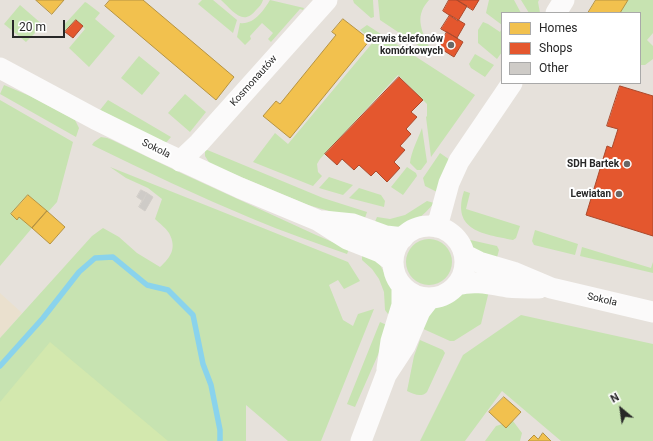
<!DOCTYPE html>
<meta charset="utf-8">
<style>
body{margin:0}
#map{position:relative;width:653px;height:441px;overflow:hidden;background:#e6e1db;font-family:Roboto,sans-serif}
canvas{display:block}
.legend{position:absolute;left:501px;top:12px;width:140px;height:72px;box-sizing:border-box;background:#fff;border:1px solid #a9a9a9;margin:0;padding:5px 7px;list-style:none;font-size:12px;color:#272727}
.legend li{display:flex;align-items:center;gap:8px;height:20px}
.legend b{width:20px;border:1px solid #a9a9a9}
.north{position:absolute;left:601px;top:389px;width:40px;height:40px;-webkit-text-stroke:3px #fff;paint-order:stroke;rotate:331deg;font-size:11px;font-weight:700;line-height:16px;text-align:center;color:#272727}
.north::after{content:'';display:block;margin:auto;width:14px;height:18px;background:#272727;clip-path:polygon(50% 0,100% 100%,50% 72%,0 100%)}
.scale{position:absolute;left:12px;top:20px;width:53px;height:18px;box-sizing:border-box;border:2px solid #272727;border-top:0;padding-left:5px;font-size:12px;line-height:14px;white-space:nowrap;color:#272727;-webkit-text-stroke:3px #fff;paint-order:stroke}
</style>
<div id="map">
<canvas width="653" height="441"></canvas>
<ul class="legend">
<li><b style="height:11px;background:#f2c14e"></b>Homes</li>
<li><b style="height:11px;background:#e4572e"></b>Shops</li>
<li><b style="height:11px;background:#cecbc7"></b>Other</li>
</ul>
<div class="north">N</div>
<div class="scale">20 m</div>
</div>
<script>
const context = document.querySelector('canvas').getContext('2d');
context.lineJoin = 'round';
function fillPath(path, color) {
  context.fillStyle = color;
  context.fill(path, 'evenodd');
}
function stroke(path, color, width, dash) {
  context.strokeStyle = color;
  context.lineWidth = width;
  context.lineCap = dash ? 'butt' : 'round';
  context.setLineDash(dash || []);
  context.stroke(path);
}
function label(font, color, halo, rows, align = 'center') {
  context.font = font + ' Roboto,sans-serif';
  context.lineWidth = 4;
  context.setLineDash([]);
  context.textBaseline = 'middle';
  context.strokeStyle = halo;
  context.fillStyle = color;
  for (const [text, x, y, turn = 0] of rows) {
    context.save();
    context.translate(x, y);
    context.rotate((+turn || 0) * Math.PI / 180);
    context.textAlign = isNaN(turn) ? turn : align;
    if (halo) context.strokeText(text, 0, 0);
    context.fillText(text, 0, 0);
    context.restore();
  }
}
fillPath(new Path2D(`
 M 0,293 L 22,313 L 0,338 Z`), '#eae0ce');
fillPath(new Path2D(`
 M 202,0 L 213,0 L 237,20 L 233,33 L 198,4 Z
 M 221,0 L 263,0 C 262,4 259,7 256,10 C 243,27 232,10 221,0 Z
 M 270,0 L 304,8 L 303,10 L 300,9 L 271,42 L 268,39 L 273,33 L 262,23 L 250,36 L 251,39 L 245,45 L 237,37 L 240,23 C 254,25 264,10 270,0 Z
 M 353,0 L 373,0 L 374,17 L 371,18 L 354,3 Z
 M 378,0 L 429,0 C 426,4 423,7 422,11 C 416,25 428,44 434,56 L 380,20 Z
 M 489,0 L 514,0 L 521,13 L 502,13 L 502,25 L 486,13 Z
 M 521,0 L 539,0 L 538,2 L 540,13 L 529,13 Z
 M 628,0 L 653,0 L 653,33 L 647,40 L 653,46 L 653,59 L 645,65 L 640,65 L 640,13 L 620,13 Z
 M 85,2 L 87,3 L 100,13 L 95,19 L 115,36 L 89,67 L 69,48 L 85,29 L 76,20 L 65,32 L 63,26 Z
 M 20,5 L 43,25 L 26,42 L 4,24 Z
 M 483,22 L 488,24 L 500,32 L 502,28 L 502,52 L 497,59 L 478,43 L 478,30 Z
 M 367,25 L 475,95 L 431,157 L 426,117 L 427,116 L 427,104 L 398,75 L 320,159 L 317,164 L 318,172 L 322,176 L 313,186 L 253,162 L 275,133 L 288,144 L 374,41 L 360,30 Z
 M 475,54 L 494,65 L 485,77 L 471,68 L 469,64 Z
 M 139,56 L 160,73 L 142,95 L 121,78 Z
 M 4,85 L 30,96 L 75,120 L 79,128 L 76,137 L 0,94 Z
 M 185,94 L 206,112 L 190,132 L 168,113 Z
 M 0,100 L 73,142 L 57,202 L 48,212 L 28,195 L 11,214 L 17,220 L 19,217 L 32,228 L 0,266 Z
 M 108,100 L 171,137 L 165,144 L 100,110 Z
 M 422,128 L 427,162 L 421,170 L 417,170 L 410,163 C 411,152 418,139 422,128 Z
 M 101,137 L 107,138 L 112,140 L 181,173 L 316,235 L 349,249 L 347,254 C 316,243 284,232 253,219 C 198,196 145,171 92,145 L 94,142 Z
 M 205,149 L 323,198 L 367,212 L 364,221 L 308,205 L 210,164 L 205,156 Z
 M 440,153 L 450,160 L 437,192 L 425,186 L 423,178 Z
 M 110,167 L 348,262 L 360,281 L 344,289 L 338,280 L 329,285 L 343,320 L 353,326 L 358,314 L 374,309 L 321,441 L 288,441 L 246,405 L 246,441 L 0,441 L 0,338 L 92,236 L 103,228 L 119,237 L 137,253 L 160,267 C 171,257 177,248 169,233 C 166,228 159,223 155,219 L 162,199 L 148,188 L 126,178 Z
 M 407,167 L 416,173 L 417,176 L 403,195 L 391,187 Z
 M 329,177 L 353,185 L 343,195 L 319,188 Z
 M 359,188 L 381,195 L 385,201 L 384,207 L 349,198 Z
 M 464,191 L 470,193 L 466,209 L 520,226 L 516,238 L 513,240 C 484,234 451,231 464,191 Z
 M 427,201 L 434,203 C 425,214 411,227 395,227 C 388,227 381,225 374,224 L 377,217 L 390,219 L 405,215 Z
 M 535,230 L 578,244 L 575,255 L 534,245 L 532,241 Z
 M 466,239 L 497,246 L 499,250 L 496,261 L 473,248 Z
 M406 262a23 23 0 1 1 46 0a23 23 0 1 1-46 0Z
 M 582,247 L 651,268 L 653,262 L 653,273 L 580,256 Z
 M 364,252 L 379,263 L 390,283 L 393,290 L 393,315 L 388,314 L 385,310 L 384,292 L 379,279 L 372,269 L 362,260 L 362,257 Z
 M 489,291 L 481,324 L 454,341 L 450,341 L 419,327 L 437,306 L 464,292 Z
 M 521,315 L 653,344 L 653,441 L 561,441 L 502,391 L 465,441 L 420,441 L 463,355 Z
 M 380,322 L 389,326 L 381,348 L 355,407 L 347,404 Z
 M 420,340 L 443,350 L 445,353 L 427,392 C 421,398 414,394 407,391 L 414,356 Z
 M 513,421 L 522,433 L 520,441 L 485,441 L 496,426 Z`), '#c7e3b1');
fillPath(new Path2D(`
 M 50,342 L 168,441 L 0,441 L 0,402 Z`), '#d3e8ae');
const homes = new Path2D(`
 M 36,0 L 64,0 L 52,14 Z
 M 110,0 L 143,0 L 234,77 L 216,100 L 105,6 Z
 M 596,0 L 628,0 L 620,13 L 588,13 Z
 M 343,19 L 370,40 L 290,138 L 263,116 L 276,101 L 280,104 L 336,35 L 332,32 Z
 M 28,195 L 47,211 L 32,228 L 19,217 L 17,220 L 11,214 Z
 M 47,211 L 65,227 L 50,244 L 32,228 Z
 M 504,397 L 521,412 L 506,428 L 489,412 Z
 M 543,433 L 551,441 L 528,441 L 534,435 L 538,439 Z`);
fillPath(homes, '#f2c14e');
stroke(homes, '#b59342', 1);
const shops = new Path2D(`
 M 449,0 L 457,0 L 467,6 L 458,21 L 443,11 Z
 M 457,0 L 479,0 L 473,10 Z
 M 450,15 L 465,24 L 457,38 L 441,29 Z
 M 76,20 L 83,26 L 73,38 L 65,32 Z
 M 447,32 L 463,42 L 454,57 L 438,47 Z
 M 399,77 L 423,100 L 411,112 L 417,117 L 406,129 L 411,134 L 400,146 L 405,150 L 394,162 L 400,168 L 387,182 L 376,171 L 371,176 L 359,165 L 354,170 L 342,159 L 337,165 L 325,154 Z
 M 620,86 L 653,96 L 653,236 L 586,215 L 607,146 L 612,148 L 618,129 L 607,126 Z`);
fillPath(shops, '#e4572e');
stroke(shops, '#ab492c', 1);
stroke(new Path2D(`
 M 0,366 L 43,318 L 79,272 L 95,258 L 113,257 L 147,285 L 168,290 L 193,315 L 203,364 L 211,385 L 220,430 L 220,441`), '#8ad3ec', 5.5);
const building = new Path2D(`
 M 141,190 L 147,193 L 143,201 L 137,197 Z
 M 147,193 L 153,197 L 145,211 L 139,207 Z`);
fillPath(building, '#cecbc7');
stroke(building, '#d1cdc8', 1);
stroke(new Path2D(`
 M 556,13 L 564,0
 M 0,68 L 95,119 L 158,150 L 240,188 L 317,220 L 347,239 L 380,252 L 393,262
 M 180,161 L 199,143 L 327,0
 M 323,221 L 353,224 L 386,236 L 403,238
 M393 262a36 36 0 1 1 72 0a36 36 0 1 1-72 0Z
 M 437,227 L 449,183 L 459,161 L 512,83
 M 465,255 L 479,262 L 513,272 L 551,288 L 653,312
 M 457,285 C 474,280 490,284 507,287 C 517,288 528,288 539,288
 M 387,369 L 391,341 L 402,305 L 402,286
 M 361,441 L 386,375 L 405,346 L 420,311 L 430,298`), '#fbfafa', 21);
for (const [x, y, r, color] of [
 [451,45,4,"#6a6866"],
 [627,164,4,"#6a6866"],
 [619,194,4,"#6a6866"]
]) {
  const dot = new Path2D();
  dot.arc(x, y, r, 0, 2 * Math.PI);
  context.fillStyle = color;
  context.fill(dot);
  stroke(dot, '#fff', 1.5);
}
label('bold 10px', '#272727', '#fff', [
 ["Serwis telefonów",443,39],
 ["komórkowych",443,51],
 ["SDH Bartek",619,164],
 ["Lewiatan",611,194]
], 'right');
label('10px', '#272727', '#fff', [
 ["Kosmonautów",254,81,-48],
 ["Sokola",156,149,26],
 ["Sokola",602,300,13]
]);
</script>
